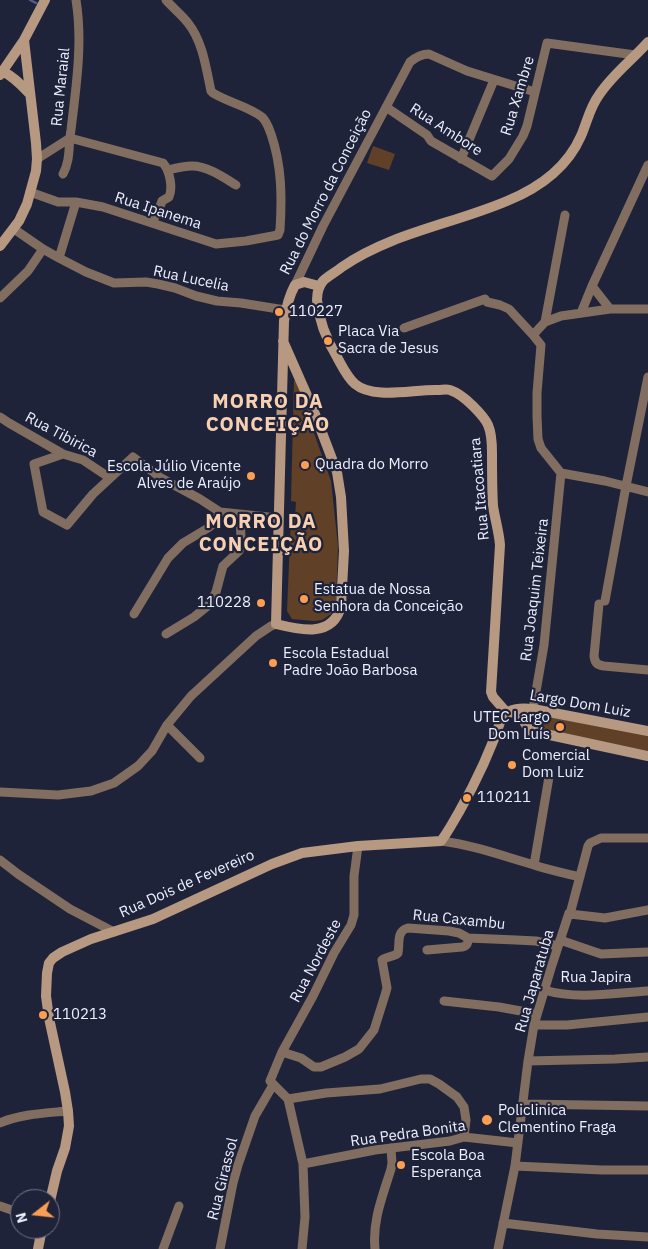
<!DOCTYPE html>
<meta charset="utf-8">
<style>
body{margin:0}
#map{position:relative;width:648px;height:1249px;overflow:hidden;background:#1f233a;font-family:"IBM Plex Sans",sans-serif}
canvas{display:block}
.north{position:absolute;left:10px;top:1189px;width:50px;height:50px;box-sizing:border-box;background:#1f233a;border:1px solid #717589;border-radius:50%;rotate:254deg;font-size:14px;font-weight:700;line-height:20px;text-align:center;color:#ecefff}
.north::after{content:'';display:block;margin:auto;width:18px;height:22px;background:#fb9e51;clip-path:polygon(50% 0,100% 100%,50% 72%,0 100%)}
</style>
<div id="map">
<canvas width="648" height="1249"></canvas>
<div class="north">N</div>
</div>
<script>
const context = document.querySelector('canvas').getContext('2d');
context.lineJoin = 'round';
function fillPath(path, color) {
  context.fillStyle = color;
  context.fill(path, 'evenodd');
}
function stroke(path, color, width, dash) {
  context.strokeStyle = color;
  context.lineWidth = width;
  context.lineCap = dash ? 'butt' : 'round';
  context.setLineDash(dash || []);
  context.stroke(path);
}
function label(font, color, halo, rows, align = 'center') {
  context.font = font + ' "IBM Plex Sans",sans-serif';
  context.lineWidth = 4.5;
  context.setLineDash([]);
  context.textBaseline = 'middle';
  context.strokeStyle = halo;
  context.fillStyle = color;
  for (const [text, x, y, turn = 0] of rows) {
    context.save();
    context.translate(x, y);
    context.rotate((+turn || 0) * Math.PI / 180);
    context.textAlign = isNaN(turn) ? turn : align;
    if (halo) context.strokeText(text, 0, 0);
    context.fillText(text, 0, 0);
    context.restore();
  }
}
fillPath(new Path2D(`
 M 373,146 L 395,154 L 389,170 L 367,163 Z
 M 296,379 L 298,381 L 309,419 L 331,481 L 338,546 L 336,601 L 335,607 L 331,614 L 322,620 L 314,621 L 292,619 L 287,611 L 291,517 L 295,517 L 296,502 L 291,501 L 294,381 Z
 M 544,716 L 648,735 L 648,751 L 540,729 L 541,720 Z`), '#604026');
stroke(new Path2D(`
 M 30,0 L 36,3`), '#555c89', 2.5);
stroke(new Path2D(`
 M 386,107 L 427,135 L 431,141 L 492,176 L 509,159 L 523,136 L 527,126 L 547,43 L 635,55
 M 70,138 L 163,163 C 170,171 173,188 169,197 L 162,201 L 161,204 L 152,223
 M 37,159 L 70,138
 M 461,159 L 494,80
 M 168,170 C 176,168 184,166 192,166 C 207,166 223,177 236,185
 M 63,174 C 71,159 68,146 71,130 C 76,87 83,43 76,0
 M 30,192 L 58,202 L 76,202 L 103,207 L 216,244 L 246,241 L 278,235 L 280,230 C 282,198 282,166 271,134 C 269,128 267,122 262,117 C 248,106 227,102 213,93 L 211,91 C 206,68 203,42 188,23 C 182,15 173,8 166,0
 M 14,229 L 43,249 L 59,258 L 86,272 L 114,283 L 146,282 L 158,284 L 175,288 L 196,296 L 217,301 L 241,303 L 285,310
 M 59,258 L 76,202
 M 295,285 L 323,226 L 410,62 C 416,57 421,54 429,54 L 467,71 L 535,92
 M 0,298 L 28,271 L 43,249
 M 610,309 L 592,286 L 648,165
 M 581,313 L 592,286
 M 545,322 L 565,215
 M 404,328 L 485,299 L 487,302 L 500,305 L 509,309 L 533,335 L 541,345 L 537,393 L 537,416 L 538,439 L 541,448 L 561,473 L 605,481 L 648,492
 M 533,335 L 545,322 L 561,316 L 610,309 L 648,309
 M 0,417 L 9,423 L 63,454 L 83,460 L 110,478
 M 63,454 L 34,464 L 43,512 L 67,525 L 93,494 L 133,457 L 161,478 L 200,499 L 220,512 L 278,518
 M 605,601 L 626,486 L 648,377
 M 599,604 L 594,656 C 595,663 597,665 604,666 L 648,670
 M 134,614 L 168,558 L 183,543 L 208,528 L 214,523 L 220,512
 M 166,634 L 194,617 L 210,604 L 216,592 L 223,566 L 239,551 L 241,538 L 240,515
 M 533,709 L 544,645 L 561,473
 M 167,725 L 200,758
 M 0,792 L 58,795 L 91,791 L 114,783 L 138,766 L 152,751 L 167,725 L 191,696 L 256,636 L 271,626 L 276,624
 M 441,841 C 473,845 503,856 534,865 C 549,870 564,873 580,877
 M 0,860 L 18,874 L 70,909 L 114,932
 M 534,865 L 549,777
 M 570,914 L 605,918 L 648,910
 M 560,940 L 601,954 L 648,952
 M 427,950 L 462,947 C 467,946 468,944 468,938
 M 544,990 C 578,1000 614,993 648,991
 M 444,1001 L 499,1007 L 537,1014
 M 534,1025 L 567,1025 L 648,1017
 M 282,1052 L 301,1058 L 314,1067 L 321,1067 L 345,1057 L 359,1049 L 374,1030 L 385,995 L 387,988 L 382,960 C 387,956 394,957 398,953 C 400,943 396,931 408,928 L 449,931 L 459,933 L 468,938 L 516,940 L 536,941 L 558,946
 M 528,1061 L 615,1059 L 648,1057
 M 288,1099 L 270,1081 L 282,1052 L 313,996 L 334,953 L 351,925 L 354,915 L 354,876 L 358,846
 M 288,1099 L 326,1093 L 380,1089 L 421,1079 L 430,1079 L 439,1084 L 457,1097 L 464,1107 L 466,1120 L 464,1137
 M 288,1099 L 303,1164 L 305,1217 L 302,1249
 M 523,1104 L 648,1106
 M 0,1123 C 19,1114 47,1113 68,1111
 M 303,1164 L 375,1150 L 450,1141 L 464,1137 L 518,1143
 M 515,1166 L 602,1170 L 648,1170
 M 0,1206 L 20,1213
 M 503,1223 L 597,1234 L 648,1237
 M 163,1249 L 179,1206
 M 220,1249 L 233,1183 L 238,1165 L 255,1116 L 273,1085
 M 375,1249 C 372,1221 383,1195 391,1169 L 392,1163 L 391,1148
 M 498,1249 L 515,1166 L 528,1061 L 534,1025 L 552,965 L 569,913 L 570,914 L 588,846 L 590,843 L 601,838 L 648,838`), '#826e60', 9);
stroke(new Path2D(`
 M 2,71 C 14,77 21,85 30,94
 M 0,75 L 24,40 L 45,0
 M 0,246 L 19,221 L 27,204 L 36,171 L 37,159 L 36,143 L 24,40
 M 283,341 L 313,409 L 337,472 L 341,497 L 344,551 L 341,606 C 333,638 300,630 276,624 L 284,321 C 286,308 289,296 295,285 L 304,282 L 319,286
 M 508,712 C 520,712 524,721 529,730 L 531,731 L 648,756
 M 507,713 L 493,697 L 491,692 L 500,545 C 499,532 495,519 493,506 C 492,488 492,470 492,453 C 492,444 492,434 488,425 C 485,418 479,412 473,406 C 467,400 459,393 450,390 C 446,389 442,390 438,390 C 414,389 374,400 355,384 C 347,377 342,366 337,357 C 326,339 319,321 317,300 C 317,293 318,287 323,281 C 328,276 336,272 342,267 C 391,233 453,224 507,201 C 539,188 567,168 581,136 C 587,122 590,107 599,95 C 612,75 632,60 648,42
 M 50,1201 L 57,1171 L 65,1148 L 69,1126 L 68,1111 L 65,1092 L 49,1018 L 46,996 L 47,973 L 49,963 L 53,958 L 62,952 L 91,939 L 153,919 L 272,864 L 302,853 L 358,846 L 441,841 C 448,832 453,822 459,812 C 476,782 491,750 502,717 C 510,708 521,708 533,709 L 648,731
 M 38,1249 L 42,1229`), '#b79881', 10);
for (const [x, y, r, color] of [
 [279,312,5,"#fb9e51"],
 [328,341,5,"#fb9e51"],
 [305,465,5,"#fb9e51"],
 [251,476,5,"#fb9e51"],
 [304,599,5,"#fb9e51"],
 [261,603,5,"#fb9e51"],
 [273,663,5,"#fb9e51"],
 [560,727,5,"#fb9e51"],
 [512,765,5,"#fb9e51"],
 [467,798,5,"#fb9e51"],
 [43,1015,5,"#fb9e51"],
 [487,1120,6,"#fb9e51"],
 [401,1165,5,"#fb9e51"]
]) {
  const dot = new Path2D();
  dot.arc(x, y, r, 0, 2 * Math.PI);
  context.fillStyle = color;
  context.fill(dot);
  stroke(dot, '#1f233a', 2);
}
label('15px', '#ecefff', '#1f233a', [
 ["Rua Maraial",61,87,-84],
 ["Rua Xambre",518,96,-73],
 ["Rua Ambore",446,130,33],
 ["Rua do Morro da Conceição",326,192,-63],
 ["Rua Ipanema",158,211,18],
 ["Rua Lucelia",191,279,12],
 ["Rua Tibirica",61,435,28],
 ["Rua Itacoatiara",480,489,-95],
 ["Rua Joaquim Teixeira",535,590,-83],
 ["Largo Dom Luiz",580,704,10],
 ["Rua Dois de Fevereiro",187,884,-24],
 ["Rua Caxambu",459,920,6],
 ["Rua Nordeste",316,961,-62],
 ["Rua Japira",596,978],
 ["Rua Japaratuba",535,981,-74],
 ["Rua Pedra Bonita",408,1134,-8],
 ["Rua Girassol",223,1179,-76]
]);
label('15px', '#ecefff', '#1f233a', [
 ["110227",289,312],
 ["Placa Via",338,332],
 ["Sacra de Jesus",338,349],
 ["Quadra do Morro",315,465],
 ["Escola Júlio Vicente",241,467,"right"],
 ["Alves de Araújo",241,484,"right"],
 ["Estatua de Nossa",314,590],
 ["Senhora da Conceição",314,607],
 ["110228",251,603,"right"],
 ["Escola Estadual",283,654],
 ["Padre João Barbosa",283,671],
 ["UTEC Largo",550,718,"right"],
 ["Dom Luís",550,735,"right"],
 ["Comercial",522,756],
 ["Dom Luiz",522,773],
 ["110211",477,798],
 ["110213",53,1015],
 ["Policlinica",498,1111],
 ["Clementino Fraga",498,1128],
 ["Escola Boa",411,1156],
 ["Esperança",411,1173]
], 'left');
context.letterSpacing = '1px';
label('bold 20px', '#f7cfb1', '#1f233a', [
 ["MORRO DA",268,402],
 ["CONCEIÇÃO",268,425],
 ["MORRO DA",261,522],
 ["CONCEIÇÃO",261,545]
]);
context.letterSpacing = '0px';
</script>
